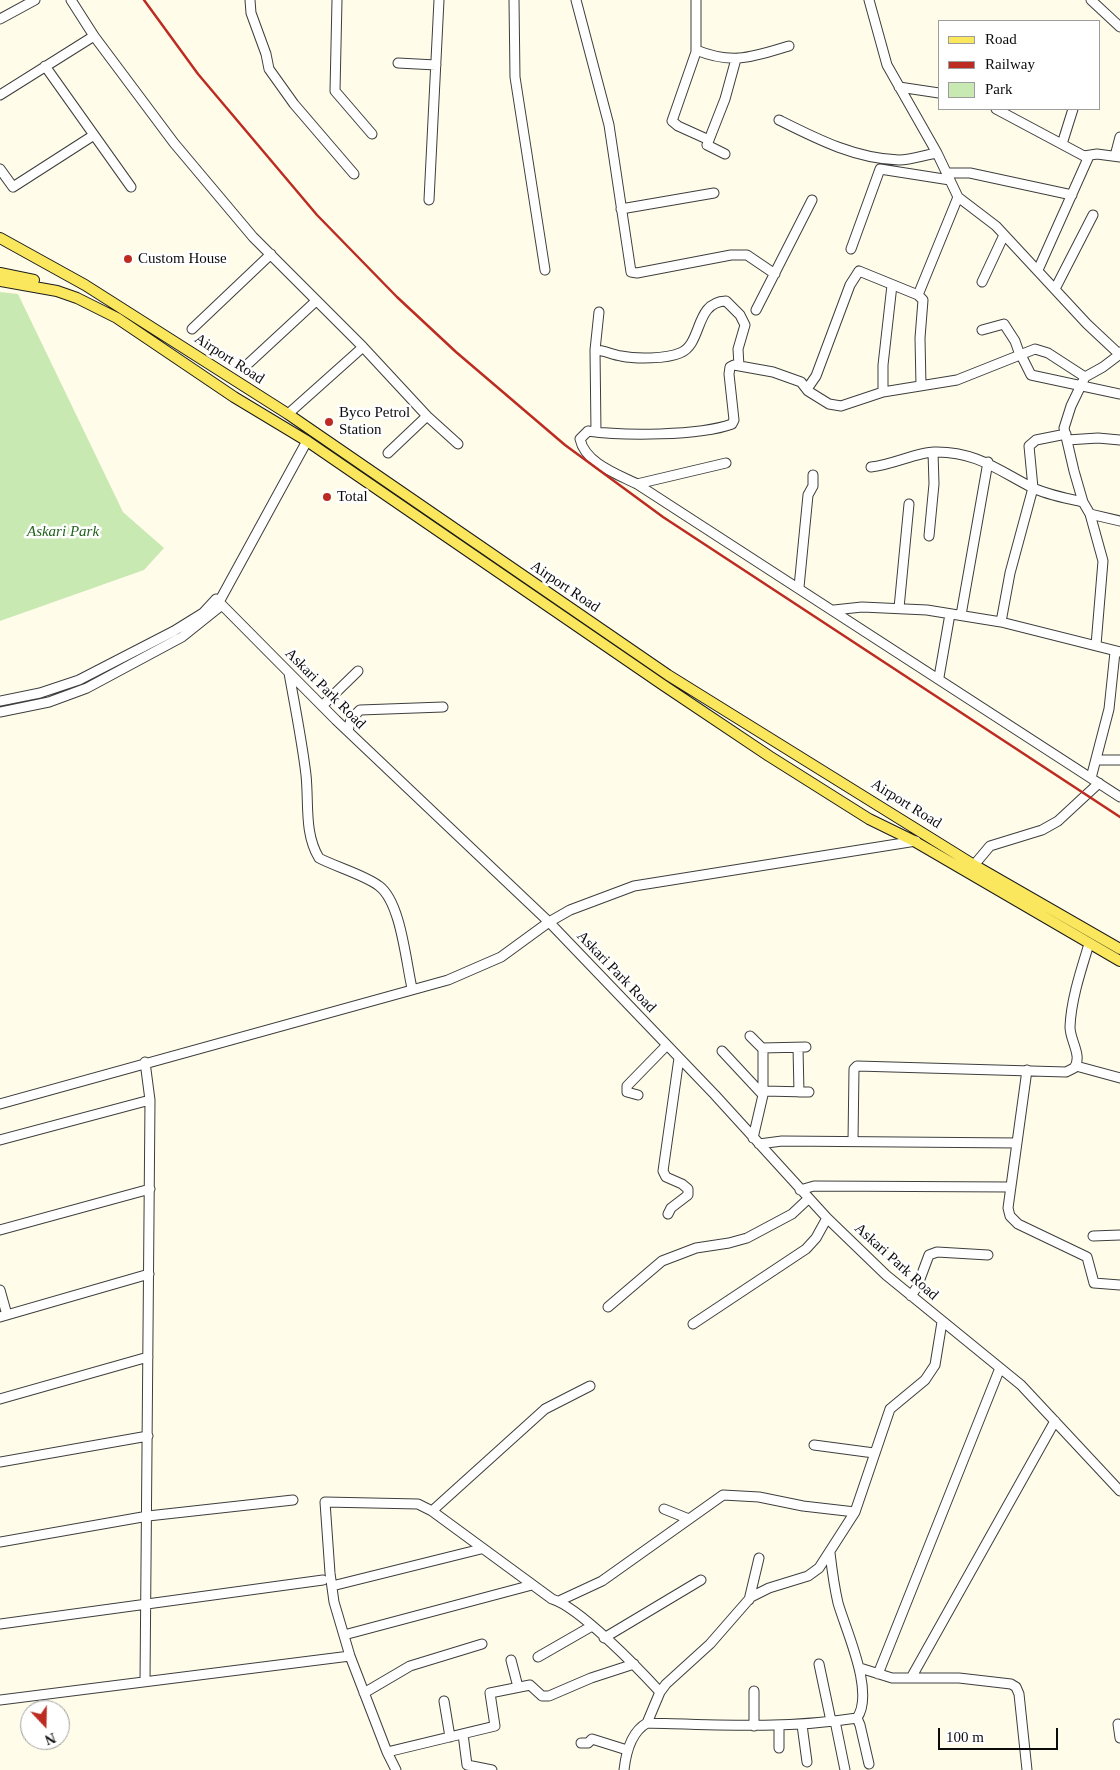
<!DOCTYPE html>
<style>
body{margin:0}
#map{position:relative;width:1120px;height:1770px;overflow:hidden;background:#fffde9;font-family:Georgia,serif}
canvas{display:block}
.legend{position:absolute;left:938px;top:20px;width:162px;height:90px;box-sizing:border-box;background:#fff;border:1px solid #9d9d9d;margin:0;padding:6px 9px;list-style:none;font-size:15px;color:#0b0b0b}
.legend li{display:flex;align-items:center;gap:10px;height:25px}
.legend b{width:25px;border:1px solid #9d9d9d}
.north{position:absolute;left:20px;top:1700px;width:50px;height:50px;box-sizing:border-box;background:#fff;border:1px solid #9d9d9d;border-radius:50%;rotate:159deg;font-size:14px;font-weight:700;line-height:20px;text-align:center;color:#0b0b0b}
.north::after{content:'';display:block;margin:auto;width:18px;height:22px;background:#bc2c22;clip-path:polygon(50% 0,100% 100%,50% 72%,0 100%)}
.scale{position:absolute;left:938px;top:1728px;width:120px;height:22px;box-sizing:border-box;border:2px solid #0b0b0b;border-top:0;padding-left:6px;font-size:15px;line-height:18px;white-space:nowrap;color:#0b0b0b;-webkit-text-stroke:4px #fff;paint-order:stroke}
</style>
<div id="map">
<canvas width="1120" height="1770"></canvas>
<ul class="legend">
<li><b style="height:6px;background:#fbe75d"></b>Road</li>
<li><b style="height:6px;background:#bc2c22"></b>Railway</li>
<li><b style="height:14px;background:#c9e9b3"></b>Park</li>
</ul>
<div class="north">N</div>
<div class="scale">100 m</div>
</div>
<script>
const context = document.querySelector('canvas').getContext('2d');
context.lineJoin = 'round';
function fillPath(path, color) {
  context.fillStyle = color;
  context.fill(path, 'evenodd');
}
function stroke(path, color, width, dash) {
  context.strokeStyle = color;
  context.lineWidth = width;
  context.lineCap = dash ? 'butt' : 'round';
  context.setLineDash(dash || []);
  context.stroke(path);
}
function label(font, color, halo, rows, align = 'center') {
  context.font = font + ' Georgia,serif';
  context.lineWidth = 5;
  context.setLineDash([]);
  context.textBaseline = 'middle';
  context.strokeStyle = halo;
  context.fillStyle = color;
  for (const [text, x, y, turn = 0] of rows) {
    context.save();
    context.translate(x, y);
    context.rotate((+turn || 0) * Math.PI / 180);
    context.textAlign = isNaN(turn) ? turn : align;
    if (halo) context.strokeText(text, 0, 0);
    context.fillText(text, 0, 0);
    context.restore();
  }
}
fillPath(new Path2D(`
 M 0,292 L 18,294 L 123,512 L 164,548 L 144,570 L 0,621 Z`), '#c9e9b3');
const minor = new Path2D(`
 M 71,0 L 94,36 L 174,143 L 253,237 L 363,347 L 427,416 L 458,444
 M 250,0 L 251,13 L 266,54 L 269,69 L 294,104 L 354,174
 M 337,0 L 335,91 L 372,134
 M 514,0 L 515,77 L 545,270
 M 576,0 L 609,125 L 631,272 L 637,273 L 731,255 L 747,255 L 775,274
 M 696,0 L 696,52 L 672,121 L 678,126 L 709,140
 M 869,0 L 887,65 L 937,153 L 958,197 L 996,226 L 1087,324 L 1119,354 L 1120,352
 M 1091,0 L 1120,27
 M 0,19 L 35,0
 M 696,50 C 733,65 752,57 789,46
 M 398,63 L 436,65
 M 45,66 L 131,187
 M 899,87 L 939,93
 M 0,95 L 94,36
 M 996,109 L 1084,156 L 1097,154 L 1120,157
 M 779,120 C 817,139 856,159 899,160 C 911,160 925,155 937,153
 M 1062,144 L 1073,109
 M 725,154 L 707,145 L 725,99 L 736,59
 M 1115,156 L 1120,137
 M 0,169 L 13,187 L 94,135
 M 947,173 L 970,173 L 1072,195
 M 429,200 L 439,0
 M 621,209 L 714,193
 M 851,249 L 880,169 L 950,180
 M 1038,270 L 1089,156
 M 982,282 L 1004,235
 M 1055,289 L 1093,215
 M 918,295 L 958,197
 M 756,310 L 812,200
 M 192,329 L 271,254
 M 982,330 L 1004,324 L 1015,341 L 1020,355
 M 595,350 C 604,350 612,355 621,356 C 636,359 666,359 680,353 C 703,344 694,302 726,301 L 740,315 L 745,325 L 738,349 L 739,366
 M 1021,355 L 1031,375 L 1120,394
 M 249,363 L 316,301
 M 807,389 L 816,376 L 850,285 L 859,271 L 918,295 L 923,300 L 920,338 L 921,386
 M 883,392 L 883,365 L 892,285
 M 288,414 L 363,347
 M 596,432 L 595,350 L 599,312
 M 1067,440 L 1098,438 L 1120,440
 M 307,441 L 219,602 L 336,720 L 549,922 L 715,1095 L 827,1218 L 886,1275 L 1021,1385 L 1120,1491
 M 388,453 L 427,416
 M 726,463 L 637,484 C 617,474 585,463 580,439 L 588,431 C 623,436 699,436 732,424 L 734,420 L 729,374 L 730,367 L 734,365 L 773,372 L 801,382 L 808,391 L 829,404 L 841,406 L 883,392 L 957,380 L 1035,349 L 1048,353 L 1085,377
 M 871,467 C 892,465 918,452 934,452 C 975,451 998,470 1031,487 C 1047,495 1066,498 1083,502
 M 637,484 L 1120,797
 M 1090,514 L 1120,521
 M 929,536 L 934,484 L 933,452
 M 799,587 L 808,495 L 813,486 L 813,475
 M 899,608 L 909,504
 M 834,610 L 862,607 L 927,610 L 1001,622 L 1120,652
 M 961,615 L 988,462
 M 1001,622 L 1010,573 L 1033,488 L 1029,446 L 1036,440 L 1066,434
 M 1096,645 L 1103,561 L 1090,514 L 1083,502 L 1074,471 L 1064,428 L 1071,406 L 1085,377 L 1103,367 L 1120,354
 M 289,673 C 295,707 302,741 306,775 C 309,804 304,833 319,858 C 336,867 365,875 379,886 C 401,902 406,963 412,988
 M 939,677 L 950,614
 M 0,701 L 40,693 L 79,680 L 174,631 L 203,613 L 216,599 L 219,602
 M 322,706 L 358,671
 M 0,712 L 49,702 L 87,688 L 182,637 L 222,605
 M 348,731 L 351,719 L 360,710 L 443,707
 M 1096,760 L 1120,760
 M 1091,778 L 1109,709 L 1115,652
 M 974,865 L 990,846 L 1042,830 L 1058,821 L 1099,783
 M 750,1036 L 762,1048 L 806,1047
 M 798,1048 L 799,1092
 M 722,1051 L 763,1095
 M 145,1062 L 150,1100 L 145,1680
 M 1076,1066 L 1120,1078
 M 1027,1070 L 1008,1208 L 1010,1216 L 1018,1224 L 1087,1257 L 1094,1283 L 1120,1285
 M 763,1091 L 809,1092
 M 638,1095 L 627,1092 L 627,1086 L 667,1045
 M 0,1104 L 448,980 L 501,957 L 549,922 L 570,910 L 634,886 L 916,841
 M 753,1138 L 763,1095 L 763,1048
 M 0,1140 L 150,1100
 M 853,1141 L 854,1069 L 857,1066 L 1066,1072 L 1074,1068 C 1083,1056 1070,1041 1070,1027 C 1071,1000 1081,970 1089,944
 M 759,1144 L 782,1141 L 1017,1143
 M 800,1190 L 814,1186 L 1011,1187
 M 668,1214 L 671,1208 L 688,1195 L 688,1189 L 682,1184 L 666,1177 L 663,1171 L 679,1058
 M 0,1230 L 150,1189
 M 1093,1236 L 1120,1235
 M 0,1290 L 7,1315
 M 911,1296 L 917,1287 L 929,1255 L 937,1252 L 988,1255
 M 608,1307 L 662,1261 L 696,1248 L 729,1243 L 747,1238 L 792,1214 L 808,1199
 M 0,1317 L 149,1274
 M 693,1324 L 806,1249 L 816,1238 L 827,1218
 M 0,1399 L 148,1357
 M 814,1445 L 874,1453
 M 0,1462 L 148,1436
 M 664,1509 L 689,1519
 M 432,1511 L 545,1409 L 590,1386
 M 0,1542 L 148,1516 L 293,1500
 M 830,1553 C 832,1570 834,1586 838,1603 C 846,1631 875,1692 857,1718
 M 332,1586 L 481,1549
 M 749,1600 L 759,1558
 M 559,1601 L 602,1581 L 723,1495 L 759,1497 L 803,1506 L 855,1512
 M 0,1624 L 323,1580
 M 344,1635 L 532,1585
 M 604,1638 L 701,1580
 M 538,1657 L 592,1626
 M 511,1660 L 518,1687
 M 819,1664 L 831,1721
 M 860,1668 L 892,1678 L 959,1678 L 1011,1684 L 1016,1687 L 1019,1694 L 1027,1770
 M 878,1674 L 1000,1368
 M 911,1678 L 1055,1421
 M 364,1693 L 410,1666 L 482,1644
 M 0,1700 L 350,1656
 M 444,1701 L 450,1737
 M 857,1718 L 860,1725 L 869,1764
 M 835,1721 L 845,1770
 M 647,1723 L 660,1692 L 666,1684 L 710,1644 L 751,1597 L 769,1588 L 808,1576 L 819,1568 L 855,1512 L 890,1409 L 925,1380 L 935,1365 L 942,1322
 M 1118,1724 L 1120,1738
 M 802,1725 L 807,1762
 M 754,1726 L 754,1691
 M 779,1726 L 779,1748
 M 463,1734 L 467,1765 L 492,1770
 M 581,1743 L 588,1743 L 592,1739 L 627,1750
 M 387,1752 L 495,1726 L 490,1693 L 530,1685 L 542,1696 L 549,1696 L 591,1678 L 634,1664
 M 396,1770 L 387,1752 L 350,1656 L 334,1602 L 330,1573 L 325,1502 L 418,1504 L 432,1511 L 552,1599 C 579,1607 639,1669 660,1692
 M 624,1770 C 626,1752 631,1732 647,1723 C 718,1725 787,1729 857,1718`);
const major = new Path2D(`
 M 0,238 L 85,285 L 288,414 L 668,675 L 974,865 L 1120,949
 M 0,273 L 34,280
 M 0,281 L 57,291 L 77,298 L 117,318 L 234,397 L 307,441 L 663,685 L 769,756 L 869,819 L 914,841 L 1120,961`);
stroke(minor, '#3e3e3e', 11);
stroke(major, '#1c1c1c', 12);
stroke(minor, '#fff', 9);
stroke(major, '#fbe75d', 10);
stroke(new Path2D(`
 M 144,0 L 198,74 L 317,215 L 397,297 L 456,352 L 565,445 L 663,517 L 1120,817`), '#bc2c22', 2.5);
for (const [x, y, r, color] of [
 [128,259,5,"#bc2c22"],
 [329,422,5,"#bc2c22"],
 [327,497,5,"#bc2c22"]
]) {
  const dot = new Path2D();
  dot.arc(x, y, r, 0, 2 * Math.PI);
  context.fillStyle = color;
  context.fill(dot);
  stroke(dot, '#fff', 2);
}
label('15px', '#0b0b0b', '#fff', [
 ["Custom House",138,259],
 ["Byco Petrol",339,413],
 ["Station",339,430],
 ["Total",337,497]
], 'left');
label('15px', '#0b0b0b', '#fff', [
 ["Airport Road",229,359,33],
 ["Airport Road",565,587,34],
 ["Askari Park Road",325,689,45],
 ["Airport Road",906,804,32],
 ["Askari Park Road",616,972,46],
 ["Askari Park Road",896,1262,42]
]);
label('italic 15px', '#22631b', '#fff', [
 ["Askari Park",63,532]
]);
</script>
